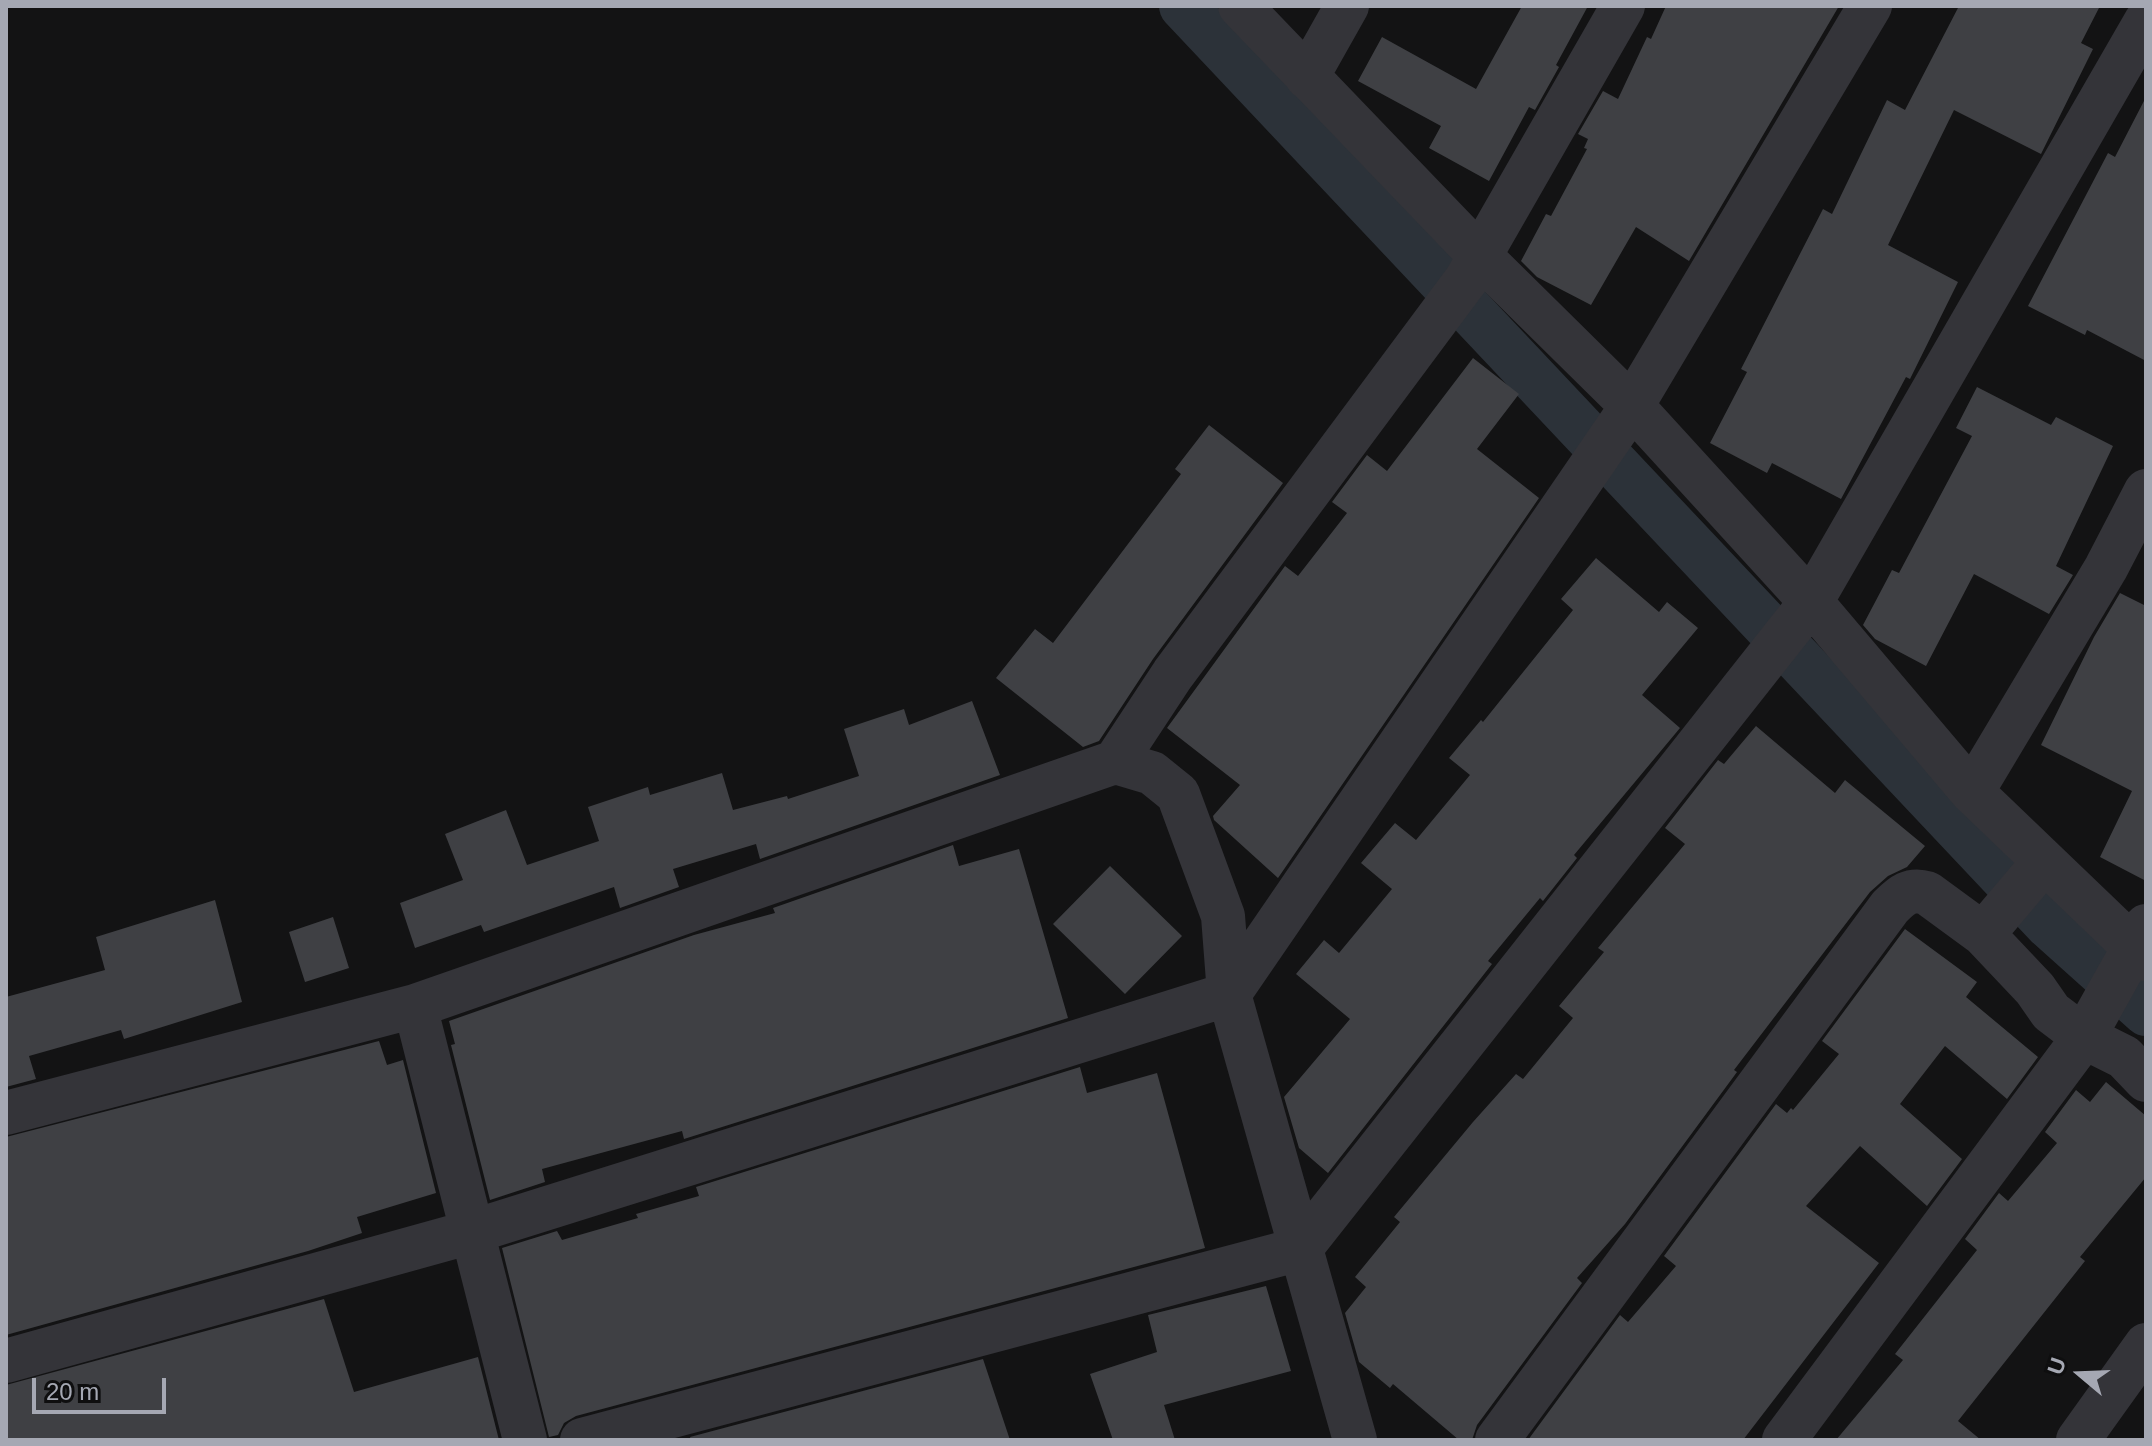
<!DOCTYPE html>
<style>
body{margin:0}
#map{position:relative;width:2152px;height:1446px;overflow:hidden;background:#131314;font-family:Helvetica,sans-serif}
canvas{display:block}
.frame{position:absolute;inset:0;border:8px solid #a5a8b3;pointer-events:none}
.north{position:absolute;left:2040px;top:1334px;width:80px;height:80px;-webkit-text-stroke:6px #0e0e0f;paint-order:stroke;rotate:289deg;font-size:22px;font-weight:700;line-height:32px;text-align:center;color:#a5a8b3}
.north::after{content:'';display:block;margin:auto;width:28px;height:36px;background:#a5a8b3;clip-path:polygon(50% 0,100% 100%,50% 72%,0 100%)}
.scale{position:absolute;left:32px;top:1378px;width:134px;height:36px;box-sizing:border-box;border:4px solid #a5a8b3;border-top:0;padding-left:10px;font-size:24px;line-height:28px;white-space:nowrap;color:#a5a8b3;-webkit-text-stroke:6px #0e0e0f;paint-order:stroke}
</style>
<div id="map">
<canvas width="2152" height="1446"></canvas>
<div class="frame"></div>
<div class="north">U</div>
<div class="scale">20 m</div>
</div>
<script>
const context = document.querySelector('canvas').getContext('2d');
context.lineJoin = 'round';
function stroke(path, color, width, dash) {
  context.strokeStyle = color;
  context.lineWidth = width;
  context.lineCap = dash ? 'butt' : 'round';
  context.setLineDash(dash || []);
  context.stroke(path);
}
function fillPath(path, color) {
  context.fillStyle = color;
  context.fill(path, 'evenodd');
}
stroke(new Path2D(`
 M 1183,6 L 2049,925 L 2146,1012`), '#2c3239', 48);
fillPath(new Path2D(`
 M 1522,6 L 1588,6 L 1556,65 L 1559,67 L 1535,110 L 1529,107 L 1489,181 L 1429,148 L 1441,126 L 1358,81 L 1382,37 L 1476,89 Z
 M 1666,6 L 1839,6 L 1689,261 L 1636,227 L 1591,305 L 1537,277 L 1521,261 L 1546,214 L 1551,216 L 1587,149 L 1584,148 L 1588,139 L 1578,134 L 1603,91 L 1618,99 L 1647,37 L 1651,39 Z
 M 1959,6 L 2100,6 L 2081,43 L 2093,49 L 2041,154 L 1954,110 L 1888,245 L 1958,282 L 1910,379 L 1906,377 L 1841,499 L 1772,463 L 1767,473 L 1710,443 L 1747,372 L 1741,369 L 1823,209 L 1832,214 L 1887,100 L 1905,110 Z
 M 2146,97 L 2146,361 L 2087,330 L 2085,335 L 2028,306 L 2108,153 L 2115,157 Z
 M 1473,358 L 1519,394 L 1477,449 L 1539,498 L 1278,878 L 1214,820 L 1213,816 L 1240,785 L 1167,728 L 1285,566 L 1298,576 L 1347,513 L 1332,502 L 1367,455 L 1387,471 Z
 M 1977,387 L 2051,425 L 2056,417 L 2113,446 L 2056,566 L 2073,575 L 2049,614 L 1974,574 L 1926,666 L 1875,639 L 1863,625 L 1892,570 L 1899,573 L 1972,436 L 1956,428 Z
 M 1209,425 L 1283,483 L 1153,659 L 1099,741 L 1083,747 L 996,678 L 1035,629 L 1053,643 L 1181,474 L 1175,469 Z
 M 1596,558 L 1659,612 L 1667,602 L 1698,628 L 1642,695 L 1680,728 L 1574,855 L 1577,858 L 1543,901 L 1540,898 L 1488,961 L 1492,964 L 1328,1173 L 1299,1148 L 1284,1097 L 1350,1019 L 1296,974 L 1324,940 L 1339,953 L 1392,889 L 1361,863 L 1395,823 L 1416,840 L 1470,775 L 1449,758 L 1481,720 L 1483,722 L 1573,610 L 1561,599 Z
 M 2120,593 L 2146,606 L 2146,881 L 2100,857 L 2132,791 L 2041,745 L 2094,637 Z
 M 972,701 L 1000,775 L 760,859 L 756,844 L 673,869 L 679,887 L 620,908 L 614,887 L 484,932 L 481,925 L 415,948 L 400,903 L 463,880 L 445,834 L 506,810 L 527,865 L 599,841 L 588,807 L 648,787 L 650,795 L 722,773 L 733,810 L 787,796 L 788,799 L 859,776 L 844,729 L 904,709 L 909,725 Z
 M 1756,726 L 1835,793 L 1845,780 L 1925,846 L 1907,867 L 1888,876 L 1870,892 L 1734,1070 L 1737,1072 L 1625,1224 L 1577,1278 L 1582,1283 L 1477,1425 L 1472,1440 L 1459,1440 L 1393,1384 L 1390,1388 L 1359,1362 L 1345,1313 L 1366,1287 L 1355,1277 L 1400,1222 L 1394,1217 L 1473,1122 L 1516,1074 L 1523,1079 L 1573,1018 L 1559,1006 L 1604,952 L 1598,948 L 1685,844 L 1665,828 L 1718,760 L 1724,764 Z
 M 953,845 L 959,866 L 1019,849 L 1068,1018 L 684,1139 L 682,1131 L 542,1169 L 545,1182 L 490,1200 L 451,1045 L 455,1044 L 449,1021 L 694,935 L 775,913 L 773,908 Z
 M 1110,866 L 1182,936 L 1125,994 L 1053,924 Z
 M 215,900 L 242,1002 L 124,1039 L 121,1030 L 29,1056 L 36,1079 L 6,1087 L 6,997 L 105,970 L 96,937 Z
 M 333,917 L 349,968 L 305,982 L 289,932 Z
 M 1905,929 L 1977,982 L 1966,997 L 2038,1057 L 2007,1099 L 1945,1046 L 1900,1104 L 1962,1159 L 1927,1206 L 1860,1146 L 1806,1206 L 1879,1263 L 1743,1440 L 1528,1440 L 1620,1315 L 1628,1322 L 1676,1266 L 1664,1256 L 1776,1104 L 1787,1113 L 1791,1108 L 1793,1110 L 1839,1054 L 1822,1041 Z
 M 379,1041 L 387,1065 L 403,1060 L 436,1193 L 357,1217 L 362,1233 L 308,1251 L 6,1335 L 6,1137 Z
 M 1080,1067 L 1087,1093 L 1157,1073 L 1205,1248 L 576,1416 L 564,1423 L 558,1435 L 549,1437 L 502,1248 L 557,1231 L 562,1240 L 638,1218 L 636,1214 L 699,1196 L 696,1187 Z
 M 2106,1082 L 2146,1116 L 2146,1177 L 2080,1257 L 2085,1261 L 1958,1421 L 1981,1440 L 1836,1440 L 1903,1360 L 1895,1354 L 1977,1250 L 1965,1239 L 1999,1193 L 2008,1201 L 2057,1143 L 2045,1132 L 2076,1090 L 2090,1102 Z
 M 1266,1286 L 1291,1371 L 1164,1405 L 1175,1440 L 1113,1440 L 1090,1374 L 1157,1352 L 1148,1315 Z
 M 324,1299 L 354,1392 L 478,1357 L 499,1440 L 6,1440 L 6,1385 Z
 M 983,1359 L 1010,1440 L 691,1440 L 690,1437 Z`), '#3f4044');
stroke(new Path2D(`
 M 1240,6 L 1481,257 L 1632,406 L 1811,602 L 1972,792 L 2146,959
 M 1307,77 L 1347,6
 M 1972,792 L 2106,568 L 2146,491
 M 1983,934 L 2043,863
 M 415,1006 L 525,1440
 M 6,1113 L 415,1006 L 1115,762
 M 6,1361 L 471,1232 L 1229,994 L 1630,409 L 1870,6
 M 582,1440 L 1300,1249 L 1811,602 L 2146,21
 M 1355,1440 L 1229,994 L 1223,916 L 1178,794 L 1152,773 L 1115,762 L 1173,674 L 1466,280 L 1623,6
 M 1497,1440 L 1890,907 C 1902,895 1910,888 1927,893 L 1983,934 L 2035,989 L 2051,1012 L 2084,1037 L 2124,1057 L 2146,1080
 M 1784,1440 L 2084,1037 L 2146,926
 M 2078,1440 L 2146,1345`), '#343439', 44);
</script>
